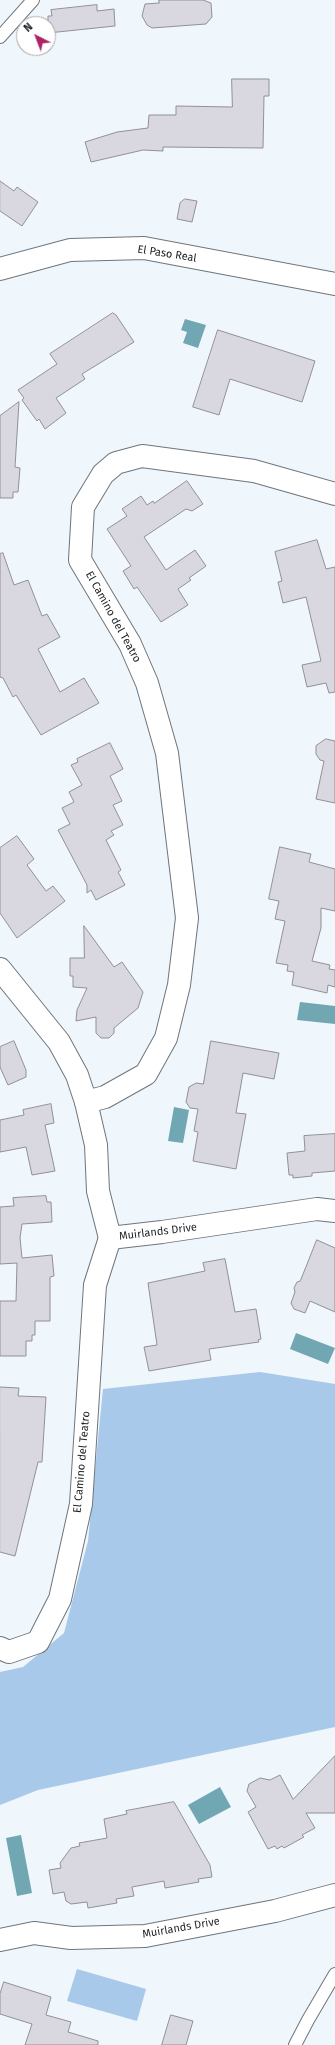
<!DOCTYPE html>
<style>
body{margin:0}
#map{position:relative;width:335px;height:2045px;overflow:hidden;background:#eff6fc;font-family:"Fira Sans",sans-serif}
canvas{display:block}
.north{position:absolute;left:16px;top:16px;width:40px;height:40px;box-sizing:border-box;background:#fff;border:1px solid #a5a6a7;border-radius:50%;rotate:318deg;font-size:11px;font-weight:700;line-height:16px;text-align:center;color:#1d2022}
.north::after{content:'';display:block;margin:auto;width:14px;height:18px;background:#ad2466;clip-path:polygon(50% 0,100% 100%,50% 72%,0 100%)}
</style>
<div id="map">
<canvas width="335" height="2045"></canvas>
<div class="north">N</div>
</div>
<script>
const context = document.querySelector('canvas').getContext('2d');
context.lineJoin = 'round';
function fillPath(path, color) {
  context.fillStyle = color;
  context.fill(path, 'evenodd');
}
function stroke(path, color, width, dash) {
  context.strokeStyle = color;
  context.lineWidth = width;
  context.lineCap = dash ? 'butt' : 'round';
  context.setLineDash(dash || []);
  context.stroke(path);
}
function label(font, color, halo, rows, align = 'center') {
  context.font = font + ' "Fira Sans",sans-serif';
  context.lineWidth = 3.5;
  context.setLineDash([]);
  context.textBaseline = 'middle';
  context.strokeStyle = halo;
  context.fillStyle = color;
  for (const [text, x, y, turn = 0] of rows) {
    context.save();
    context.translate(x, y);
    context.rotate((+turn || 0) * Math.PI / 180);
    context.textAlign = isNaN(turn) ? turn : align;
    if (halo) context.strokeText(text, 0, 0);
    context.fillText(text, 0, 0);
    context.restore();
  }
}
fillPath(new Path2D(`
 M 260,1372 L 335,1384 L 335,1727 L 38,1790 L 0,1805 L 0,1672 L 23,1667 L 64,1633 L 88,1541 L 103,1389 Z
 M 77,1969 L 146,1989 L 137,2021 L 67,2001 Z`), '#a8c9ea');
fillPath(new Path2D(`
 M 185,319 L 206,325 L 198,348 L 183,343 L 187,332 L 181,330 Z
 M 300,1002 L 335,1006 L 335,1024 L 297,1020 Z
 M 174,1107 L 189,1110 L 183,1143 L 168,1141 Z
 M 296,1333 L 335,1348 L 328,1364 L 290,1349 Z
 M 220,1787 L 231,1807 L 199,1824 L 188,1805 Z
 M 21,1835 L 32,1893 L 17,1896 L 6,1838 Z`), '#71a7b2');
const building = new Path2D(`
 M 159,0 L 203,0 L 211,3 L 212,17 L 206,24 L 152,28 L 147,25 L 142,16 L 145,4 L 159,3 Z
 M 97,5 L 97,11 L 114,9 L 115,26 L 48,33 L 48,16 L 52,16 L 51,10 Z
 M 232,79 L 269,79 L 269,96 L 264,96 L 263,148 L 163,147 L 163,151 L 143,150 L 91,162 L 85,142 L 117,132 L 148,128 L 149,115 L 176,115 L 176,106 L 232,107 Z
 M 0,181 L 14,191 L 17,187 L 38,202 L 22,226 L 0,211 Z
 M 185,199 L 197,201 L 192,222 L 177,219 L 180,203 Z
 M 113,313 L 116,315 L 134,342 L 82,374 L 85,379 L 56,398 L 66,413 L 45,429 L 39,419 L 37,421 L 22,400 L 24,398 L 18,390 L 57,364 L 50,354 Z
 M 218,330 L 315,361 L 302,402 L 230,379 L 219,415 L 193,407 Z
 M 19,402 L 15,467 L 20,468 L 18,492 L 13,492 L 13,498 L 0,498 L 0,416 Z
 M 187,481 L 203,504 L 192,511 L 186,509 L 144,537 L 166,570 L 195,550 L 206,566 L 189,578 L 191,580 L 178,589 L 188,605 L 161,622 L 137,587 L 134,589 L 123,571 L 131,566 L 107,529 L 127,516 L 122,509 L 141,496 L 147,505 L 153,501 L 154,503 Z
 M 317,540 L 326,569 L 335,567 L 335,692 L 329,693 L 326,683 L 307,687 L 302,665 L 321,661 L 306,597 L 283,603 L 278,582 L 282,581 L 275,552 Z
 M 3,553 L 14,585 L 28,580 L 42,616 L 47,614 L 60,637 L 38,649 L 60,692 L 84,678 L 99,703 L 41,735 L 16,695 L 13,697 L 3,678 L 0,677 L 0,554 Z
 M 326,739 L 335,741 L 335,803 L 316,799 L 324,761 L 320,760 L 316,754 L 316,746 Z
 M 110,743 L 123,769 L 110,776 L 122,801 L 113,805 L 123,825 L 111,831 L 114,835 L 106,840 L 121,870 L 118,872 L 125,885 L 96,900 L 91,890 L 87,893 L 87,885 L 58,830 L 70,824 L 62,808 L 74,802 L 69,792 L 82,785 L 71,765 L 78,762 L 77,759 Z
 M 17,836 L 34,859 L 27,865 L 46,891 L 53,886 L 65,901 L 17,938 L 0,913 L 0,848 Z
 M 280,847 L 311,854 L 309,862 L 335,869 L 335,911 L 321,908 L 321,928 L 312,961 L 330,965 L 329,969 L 335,970 L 335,987 L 328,985 L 327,993 L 292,985 L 294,972 L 287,971 L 288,965 L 276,963 L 285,921 L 275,919 L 279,901 L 269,899 Z
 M 84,926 L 114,967 L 122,962 L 143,992 L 138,1008 L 114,1028 L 114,1033 L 109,1038 L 101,1038 L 96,1033 L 96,1017 L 76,1021 L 77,1010 L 87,988 L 73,987 L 73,976 L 70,976 L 70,958 L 84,958 Z
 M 14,1041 L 26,1070 L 26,1077 L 8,1085 L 0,1067 L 0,1047 Z
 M 211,1041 L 279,1053 L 274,1079 L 243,1073 L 236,1113 L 246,1114 L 236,1169 L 193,1161 L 198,1132 L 194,1131 L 198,1109 L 190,1108 L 186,1102 L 189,1087 L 196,1083 L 203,1084 Z
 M 51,1104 L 54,1123 L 45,1125 L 55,1171 L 32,1175 L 26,1147 L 0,1152 L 0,1120 L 24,1115 L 23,1110 Z
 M 335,1134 L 335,1171 L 312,1173 L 312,1176 L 293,1178 L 293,1175 L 289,1175 L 287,1153 L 305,1151 L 304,1136 Z
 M 46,1196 L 47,1202 L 51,1202 L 52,1222 L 22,1224 L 20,1238 L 22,1258 L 52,1255 L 54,1276 L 50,1277 L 50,1321 L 35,1321 L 35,1335 L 32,1335 L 32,1341 L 26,1341 L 26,1356 L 0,1356 L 0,1301 L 16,1301 L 17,1263 L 0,1264 L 0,1207 L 14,1206 L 13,1198 Z
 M 317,1240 L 335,1248 L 335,1312 L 310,1301 L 305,1313 L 294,1309 L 291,1303 L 295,1292 L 294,1288 L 297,1282 L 300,1281 Z
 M 225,1259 L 235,1312 L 256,1309 L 261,1339 L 258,1340 L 259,1342 L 209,1349 L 211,1360 L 149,1371 L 144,1347 L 157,1345 L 148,1283 L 205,1271 L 203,1263 Z
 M 0,1387 L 19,1388 L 18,1396 L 46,1397 L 42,1462 L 38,1462 L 15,1556 L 0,1552 Z
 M 335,1756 L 335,1813 L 306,1813 L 315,1828 L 302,1835 L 304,1837 L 284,1848 L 282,1846 L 277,1849 L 275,1846 L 268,1849 L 248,1812 L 256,1807 L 247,1791 L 249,1784 L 260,1778 L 270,1780 L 280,1775 L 293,1799 Z
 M 174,1802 L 210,1865 L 212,1877 L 198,1879 L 199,1882 L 165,1888 L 164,1881 L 132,1887 L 134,1896 L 116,1899 L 117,1903 L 88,1908 L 87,1902 L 71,1904 L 66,1901 L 64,1892 L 53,1894 L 49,1870 L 61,1868 L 60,1863 L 71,1848 L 80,1846 L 79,1843 L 107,1838 L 104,1819 L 127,1814 L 126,1811 Z
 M 4,1982 L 51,1997 L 46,2015 L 71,2022 L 68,2032 L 98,2041 L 98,2045 L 25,2045 L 32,2024 L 0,2014 L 0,1994 Z
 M 171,2015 L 193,2021 L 186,2045 L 162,2045 Z`);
fillPath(building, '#d9d8e0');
stroke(building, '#919097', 1);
const service = new Path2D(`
 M 0,37 L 33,0
 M 295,2045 L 308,2020 L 335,1974`);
const minor = new Path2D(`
 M 0,269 L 70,250 L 144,248 L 335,284
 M 86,1102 L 105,1097 L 146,1074 L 166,1038 L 179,985 L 187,918 L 167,753 L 147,683 L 130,644 L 80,560 L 83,507 L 103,474 L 116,463 L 142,456 L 254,471 L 335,494
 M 0,1648 L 9,1652 L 38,1642 L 60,1599 L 81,1504 L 95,1285 L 110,1238
 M 0,1940 L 34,1933 L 71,1938 L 145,1936 L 275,1911 L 335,1895`);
const tertiary = new Path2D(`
 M 0,969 L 59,1042 L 77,1075 L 86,1102 L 96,1145 L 98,1191 L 110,1238 L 162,1232 L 317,1209 L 335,1211`);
stroke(service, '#6f757a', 14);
stroke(minor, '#6f757a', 24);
stroke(tertiary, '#6f757a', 24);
stroke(service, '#fff', 12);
stroke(minor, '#fff', 22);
stroke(tertiary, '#fff', 22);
label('11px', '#1d2022', '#fff', [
 ["El Paso Real",167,254,9],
 ["El Camino del Teatro",113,617,61],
 ["Muirlands Drive",158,1232,-7],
 ["El Camino del Teatro",82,1462,-85],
 ["Muirlands Drive",181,1928,-10]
]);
</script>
